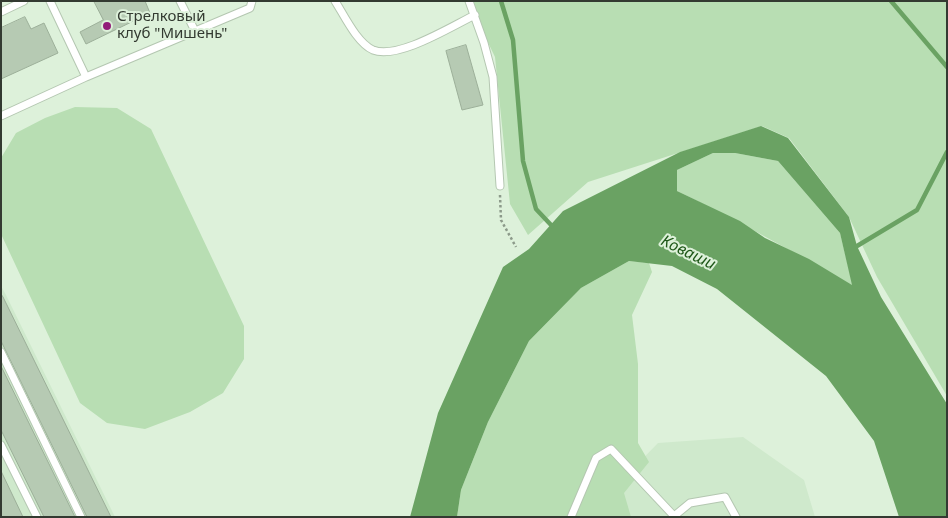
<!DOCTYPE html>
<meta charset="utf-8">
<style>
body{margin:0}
#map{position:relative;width:948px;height:518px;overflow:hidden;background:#ddf1da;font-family:"Noto Sans",sans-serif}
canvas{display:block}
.frame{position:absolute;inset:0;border:2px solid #333a31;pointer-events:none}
</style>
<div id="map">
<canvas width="948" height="518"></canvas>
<div class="frame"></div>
</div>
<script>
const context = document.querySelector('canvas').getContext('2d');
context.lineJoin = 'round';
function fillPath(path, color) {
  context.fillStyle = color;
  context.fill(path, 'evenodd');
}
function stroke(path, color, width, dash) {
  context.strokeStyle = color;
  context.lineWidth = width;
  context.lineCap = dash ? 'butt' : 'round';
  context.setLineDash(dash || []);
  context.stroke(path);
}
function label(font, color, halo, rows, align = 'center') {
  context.font = font + ' "Noto Sans",sans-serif';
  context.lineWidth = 4;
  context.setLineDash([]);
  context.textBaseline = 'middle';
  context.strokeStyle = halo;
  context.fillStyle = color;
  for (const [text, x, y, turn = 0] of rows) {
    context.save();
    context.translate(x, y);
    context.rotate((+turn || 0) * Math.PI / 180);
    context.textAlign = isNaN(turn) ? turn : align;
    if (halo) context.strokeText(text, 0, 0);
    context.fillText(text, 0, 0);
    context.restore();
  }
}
fillPath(new Path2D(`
 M 1,286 L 6,295 L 115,517 L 1,517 Z
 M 743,437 L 804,480 L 815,517 L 614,517 L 610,492 L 658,443 Z`), '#cfe9cc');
fillPath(new Path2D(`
 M 468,1 L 947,1 L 947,396 L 877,277 L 849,217 L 789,138 L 762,126 L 588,182 L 528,235 L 510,204 L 495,57 Z
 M 75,107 L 117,108 L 151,129 L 244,326 L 244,359 L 223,393 L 190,412 L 145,429 L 107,423 L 80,403 L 1,234 L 1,158 L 16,133 L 45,118 Z
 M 713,153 L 735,153 L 778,161 L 840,233 L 853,286 C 795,253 737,220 677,191 L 677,170 Z
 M 629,261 L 649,263 L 652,272 L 632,315 L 638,364 L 638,443 L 649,462 L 624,493 L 631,517 L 457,517 L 461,490 L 488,422 L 529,341 L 581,288 Z`), '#b8deb3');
fillPath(new Path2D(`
 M 761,126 L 788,138 L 849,217 L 857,246 L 881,297 L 947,404 L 947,517 L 899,517 L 874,441 L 826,376 L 717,289 L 672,266 L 629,261 L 581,288 L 529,341 L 488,422 L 461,490 L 457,517 L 410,517 L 438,413 L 503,267 L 529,249 L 563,211 L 680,152 ZM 713,153 L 735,153 L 778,161 L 840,233 L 852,285 L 809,259 L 765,238 L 740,221 L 677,191 L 677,170 Z`), '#6aa263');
stroke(new Path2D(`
 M 501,1 L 513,40 L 523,161 L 536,209 L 552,226
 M 891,1 L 947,67
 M 857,246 L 917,210 L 947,152`), '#6aa263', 4.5);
const building = new Path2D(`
 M 94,1 L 145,1 L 150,13 L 86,44 L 80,32 L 103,20 Z
 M 25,17 L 31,29 L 44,23 L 58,53 L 1,79 L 1,28 Z
 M 466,45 L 483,105 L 462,110 L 446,51 Z
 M 1,294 L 3,297 L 111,517 L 87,517 L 1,341 Z
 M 1,366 L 75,517 L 44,517 L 1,430 Z
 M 1,471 L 23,517 L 1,517 Z`);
fillPath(building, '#b6cab3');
stroke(building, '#9caf99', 1);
const service = new Path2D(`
 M 50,1 L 86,77
 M 180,1 L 195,31
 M 335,1 C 344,15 357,43 373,50 C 398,60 452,26 475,15
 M 469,1 L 484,43 L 493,77 L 500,186
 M 1,12 L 24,1
 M 1,116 L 86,77 L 250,8 L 252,1
 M 1,352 L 81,517
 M 1,445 L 37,517
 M 571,517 L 596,458 L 611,449 L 674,516
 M 673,517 L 690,503 L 725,497 L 736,517`);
stroke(service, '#b4c7b1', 9);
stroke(new Path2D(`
 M 500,195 L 501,220 L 516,247`), '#8c9a8a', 2.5, [2.5, 2.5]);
stroke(service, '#fff', 7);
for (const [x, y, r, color] of [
 [107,26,5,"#921c79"]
]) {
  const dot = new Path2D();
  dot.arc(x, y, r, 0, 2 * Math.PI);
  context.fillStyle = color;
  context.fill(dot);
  stroke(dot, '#ddf1da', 2);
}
label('15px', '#333a31', '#ddf1da', [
 ["Стрелковый",117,17],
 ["клуб \"Мишень\"",117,34]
], 'left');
label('italic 16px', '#1f5819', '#ddf1da', [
 ["Коваши",688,253,26]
]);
</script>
